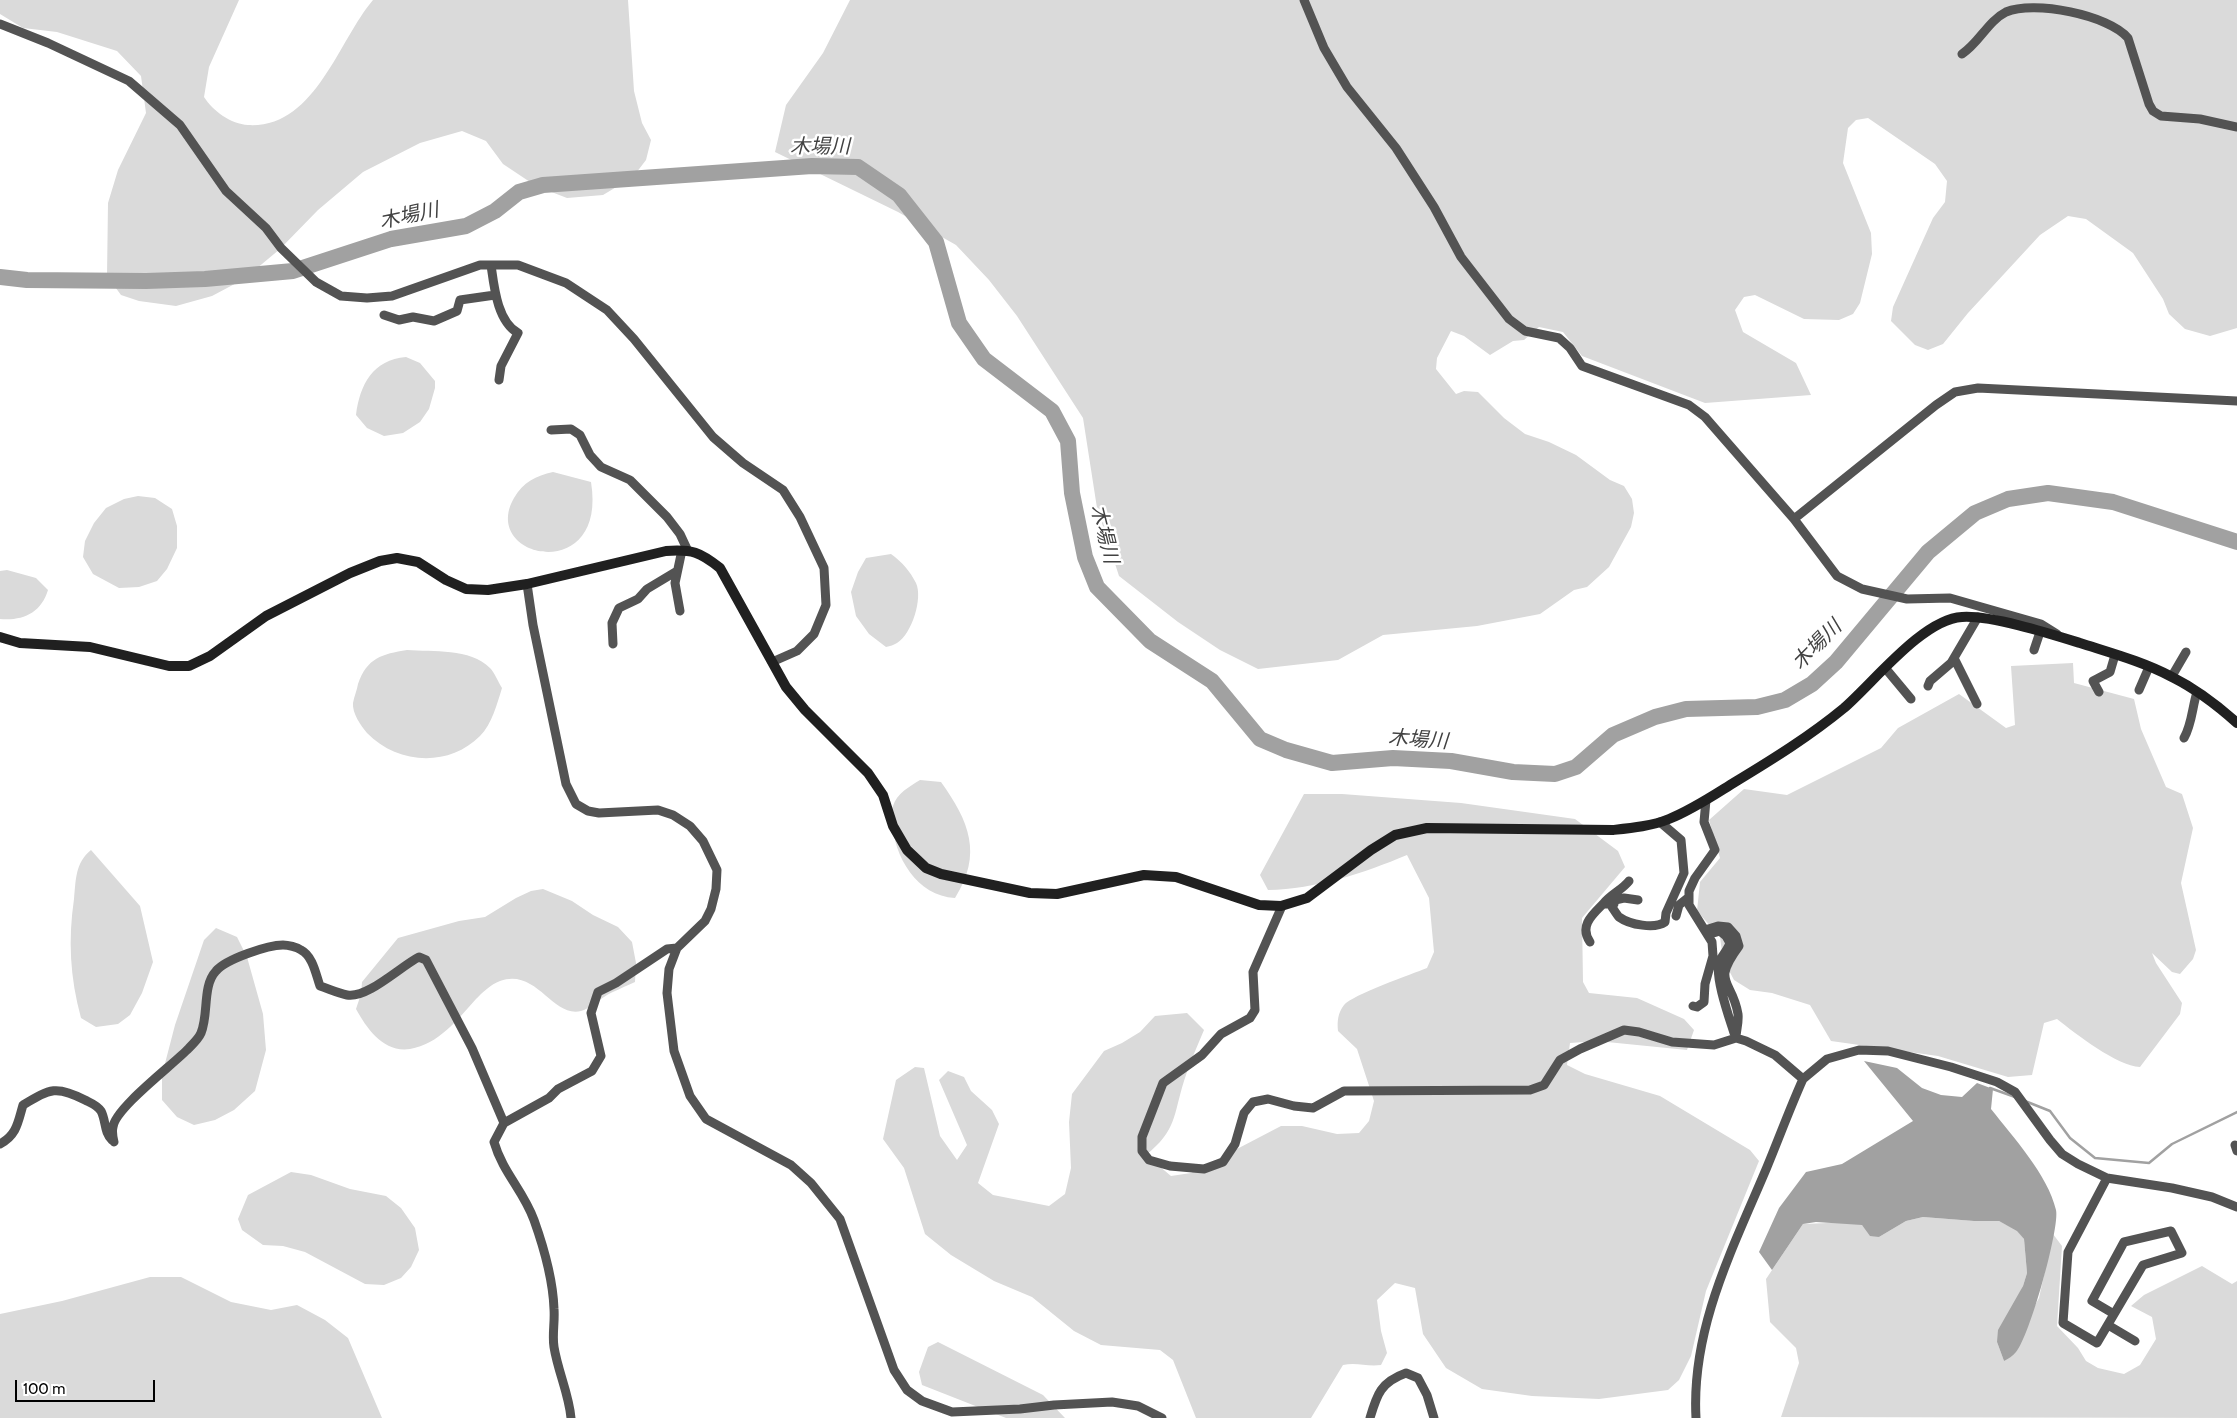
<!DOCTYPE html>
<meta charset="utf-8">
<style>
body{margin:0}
#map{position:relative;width:2237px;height:1418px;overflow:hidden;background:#fff;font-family:Cabin,sans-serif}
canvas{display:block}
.scale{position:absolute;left:15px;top:1380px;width:140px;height:22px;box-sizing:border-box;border:2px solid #000;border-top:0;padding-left:6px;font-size:15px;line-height:18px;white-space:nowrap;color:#000;-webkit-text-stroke:4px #fff;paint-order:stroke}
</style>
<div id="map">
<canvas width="2237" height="1418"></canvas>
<div class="scale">100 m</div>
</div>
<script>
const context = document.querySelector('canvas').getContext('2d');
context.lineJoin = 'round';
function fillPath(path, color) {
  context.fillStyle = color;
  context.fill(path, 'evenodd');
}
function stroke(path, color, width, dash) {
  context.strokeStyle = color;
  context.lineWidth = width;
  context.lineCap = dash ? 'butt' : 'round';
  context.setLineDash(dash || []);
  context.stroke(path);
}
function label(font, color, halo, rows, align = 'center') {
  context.font = font + ' Cabin,"Noto Sans JP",sans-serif';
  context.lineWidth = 5;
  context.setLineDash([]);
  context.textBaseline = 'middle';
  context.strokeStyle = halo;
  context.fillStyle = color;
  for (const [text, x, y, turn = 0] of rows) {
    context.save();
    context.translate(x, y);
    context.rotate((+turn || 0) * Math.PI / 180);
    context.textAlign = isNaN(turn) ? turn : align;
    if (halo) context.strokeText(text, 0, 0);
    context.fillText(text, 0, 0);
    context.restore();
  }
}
fillPath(new Path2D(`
 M 0,0 L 239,0 L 209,67 L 204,97 C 213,111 231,124 248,125 C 315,129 338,41 373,0 L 628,0 L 634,91 L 642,123 L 651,140 L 646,160 L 633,177 L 603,195 L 567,198 L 536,186 L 503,164 L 486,141 L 462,131 L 420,143 L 363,172 L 318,210 L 280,249 L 244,279 L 212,296 L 176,306 L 139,301 L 121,295 L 107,276 L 108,203 L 118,170 L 146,113 L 141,76 L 117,51 L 57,32 L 23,28 L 0,14 Z
 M 850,0 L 2237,0 L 2237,328 L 2210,336 L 2185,329 L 2169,314 L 2163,299 L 2133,253 L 2086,219 L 2068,216 L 2040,235 L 1968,313 L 1943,344 L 1928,350 L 1915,345 L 1891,321 L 1893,307 L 1933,218 L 1945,202 L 1947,181 L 1935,164 L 1868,118 L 1856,120 L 1848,128 L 1843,163 L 1871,233 L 1872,254 L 1860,303 L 1853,314 L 1839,320 L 1804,319 L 1755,295 L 1744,297 L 1735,310 L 1743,332 L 1796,363 L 1811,395 L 1705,403 L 1582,356 L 1563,332 L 1539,327 L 1524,340 L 1513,341 L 1490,355 L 1464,336 L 1451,331 L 1437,358 L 1436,369 L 1456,394 L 1464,391 L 1478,392 L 1504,418 L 1525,434 L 1549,442 L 1576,455 L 1610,480 L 1624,486 L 1632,499 L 1634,513 L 1631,527 L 1609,567 L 1587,587 L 1574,590 L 1540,614 L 1477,626 L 1383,635 L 1338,660 L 1258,669 L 1220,650 L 1178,622 L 1119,576 L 1097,508 L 1083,418 L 1017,316 L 989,280 L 956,245 L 898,212 L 775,152 L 786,105 L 823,53 Z
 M 406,357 L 420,363 L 435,381 L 435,388 L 429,409 L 420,422 L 403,433 L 384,436 L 367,428 L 356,415 C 360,384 373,360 406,357 Z
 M 553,472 L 591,482 C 608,586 479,559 514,498 C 523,482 536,476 553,472 Z
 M 138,496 L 155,498 L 172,509 L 177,526 L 177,548 L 167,569 L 157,581 L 139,587 L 119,588 L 93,574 L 83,557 L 85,541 L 94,523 L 106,508 L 124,499 Z
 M 891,554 C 902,562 910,571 916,583 C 923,598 912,634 897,643 C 894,645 890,646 886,647 L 869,634 L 856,616 L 851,592 L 858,572 L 866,558 Z
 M 7,570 L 36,578 L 48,590 C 41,613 23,621 0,619 L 0,571 Z
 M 407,650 C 433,652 470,648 490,668 C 495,673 498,682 502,688 C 497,704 492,724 480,736 C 448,768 397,764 367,733 C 361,726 352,713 353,703 C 354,697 357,690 358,684 C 367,658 382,654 407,650 Z
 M 2073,663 L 2074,683 L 2134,699 L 2141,729 L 2166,787 L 2182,794 L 2193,828 L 2181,883 L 2196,950 L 2193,959 L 2180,974 L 2172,972 L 2152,953 L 2156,963 L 2182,1003 L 2180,1014 L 2140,1067 C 2117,1066 2076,1034 2057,1019 L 2044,1023 L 2032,1075 L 2008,1077 L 1938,1056 L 1831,1041 L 1810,1005 L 1772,993 L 1750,990 L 1734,980 L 1723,959 L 1720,937 L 1697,911 L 1700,882 L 1720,858 L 1709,820 L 1744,789 L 1787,795 L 1881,748 L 1898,728 L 1959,694 L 2006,728 L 2015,725 L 2011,666 Z
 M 920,780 L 941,782 C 969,821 983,854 955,898 C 917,896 894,857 892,821 C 892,817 891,810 893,806 C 897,793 909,787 920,780 Z
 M 1304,794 L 1342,794 L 1461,803 L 1575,819 L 1618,851 L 1625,867 L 1582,918 L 1583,982 L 1589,993 L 1637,998 L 1684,1019 L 1694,1030 L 1687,1050 L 1597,1041 L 1570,1043 L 1567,1065 L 1585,1074 L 1660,1096 L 1750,1150 L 1759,1161 L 1706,1291 L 1691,1356 L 1679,1380 L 1668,1390 L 1599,1399 L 1532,1396 L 1482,1389 L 1446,1368 L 1423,1334 L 1415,1288 L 1395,1283 L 1377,1300 L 1381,1331 L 1387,1353 L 1381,1365 C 1367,1367 1357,1362 1343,1365 L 1311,1418 L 1196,1418 L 1173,1360 L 1160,1350 L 1101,1345 L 1074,1331 L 1032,1297 L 994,1281 L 951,1255 L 925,1234 L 904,1168 L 883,1139 L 896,1080 L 915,1067 L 924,1068 L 940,1136 L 957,1160 L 967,1145 L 939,1080 L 948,1071 L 964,1077 L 971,1091 L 992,1110 L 999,1124 L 978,1183 L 993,1195 L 1049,1206 L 1065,1194 L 1071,1168 L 1069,1122 L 1072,1094 L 1104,1051 L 1122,1043 L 1140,1032 L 1155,1016 L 1187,1013 L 1204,1030 C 1197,1047 1189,1064 1184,1081 C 1173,1116 1177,1130 1146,1155 L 1171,1176 L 1191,1173 L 1281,1126 L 1302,1126 L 1337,1134 L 1359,1133 L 1369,1121 L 1374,1101 L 1357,1049 L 1338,1031 C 1337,1021 1338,1013 1344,1005 C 1352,995 1412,974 1427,968 L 1434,952 L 1429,898 L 1407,855 C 1364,873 1316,889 1268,890 L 1260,875 Z
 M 91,850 L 140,906 L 153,962 L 142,993 L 130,1015 L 118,1024 L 96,1027 L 81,1018 C 70,977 68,940 74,899 C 76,880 75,863 91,850 Z
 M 543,889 L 572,901 L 593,915 L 618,927 L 632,942 L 636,963 L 635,982 C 625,987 613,991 604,997 C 597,1001 589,1009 581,1011 C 552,1018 537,968 500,981 C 491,984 482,993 476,999 C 457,1020 439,1044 410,1049 C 384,1053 367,1029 356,1009 L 361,994 L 362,982 L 398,938 L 459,921 L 485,917 L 516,898 L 531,891 Z
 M 216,928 L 237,937 L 247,957 L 263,1014 L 266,1050 L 255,1091 L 234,1110 L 215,1120 L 194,1125 L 177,1117 L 162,1100 L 162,1075 L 175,1025 L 204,940 Z
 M 291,1172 L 311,1175 L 350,1189 L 386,1196 L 401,1208 L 415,1228 L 419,1250 L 411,1267 L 401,1278 L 384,1285 L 365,1284 L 305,1252 L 283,1246 L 263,1245 L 242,1230 L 238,1219 L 248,1195 Z
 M 1923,1217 L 1974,1221 L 1999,1221 L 2017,1230 L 2024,1239 L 2027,1273 L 2023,1286 L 1997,1342 L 2004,1361 L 2039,1298 L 2053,1234 L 2062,1246 L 2057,1326 L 2078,1348 L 2086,1361 L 2098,1368 L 2124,1374 L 2140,1365 L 2156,1339 L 2152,1317 L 2131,1306 L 2144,1295 L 2202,1266 L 2232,1284 L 2237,1281 L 2237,1418 L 1781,1417 L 1799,1363 L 1796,1348 L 1770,1322 L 1766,1279 L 1803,1224 L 1852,1222 L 1862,1225 L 1879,1237 L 1906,1221 Z
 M 150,1277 L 181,1277 L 231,1302 L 271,1310 L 297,1305 L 325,1320 L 348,1338 L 382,1418 L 0,1418 L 0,1314 L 62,1301 Z
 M 938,1342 L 1043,1395 L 1065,1418 L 1006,1418 L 922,1385 L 919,1372 L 928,1347 Z`), '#dadada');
fillPath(new Path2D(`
 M 1864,1061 L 1897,1068 L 1922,1088 L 1941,1095 L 1962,1097 L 1977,1083 L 1993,1089 L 1991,1109 C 2013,1137 2048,1175 2056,1210 C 2060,1228 2029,1338 2016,1352 C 2013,1356 2008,1359 2004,1361 L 1997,1342 L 1998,1330 L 2023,1286 L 2027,1273 L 2024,1239 L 2017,1231 L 1999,1221 L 1974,1221 L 1923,1217 L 1906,1221 L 1879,1237 L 1870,1236 L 1862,1225 L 1816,1222 L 1803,1224 L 1772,1270 L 1759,1252 L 1779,1208 L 1806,1172 L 1842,1164 L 1913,1121 Z`), '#a1a1a1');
stroke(new Path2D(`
 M 1990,1088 L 2015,1097
 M 2025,1101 L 2050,1111 L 2070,1138 L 2095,1158 L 2149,1163 L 2172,1144 L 2237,1112`), '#a1a1a1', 2.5);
stroke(new Path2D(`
 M 0,277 L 27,280 L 146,281 L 205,279 L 293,271 L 391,239 L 466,226 L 495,211 L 519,192 L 543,185 L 812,166 L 858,167 L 899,195 L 936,242 L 959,323 L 984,359 L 1052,411 L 1068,441 L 1072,493 L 1085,557 L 1097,587 L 1150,641 L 1212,681 L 1260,739 L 1286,750 L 1332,763 L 1393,758 L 1451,761 L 1513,772 L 1555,774 L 1576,767 L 1613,735 L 1655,717 L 1686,709 L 1757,707 L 1785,700 L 1812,684 L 1836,662 L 1928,552 L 1975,513 L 2008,499 L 2048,493 L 2113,502 L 2237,542`), '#a1a1a1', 16);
stroke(new Path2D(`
 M 1304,0 L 1324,48 L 1347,87 L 1396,148 L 1434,207 L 1461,257 L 1509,319 L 1525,331 L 1559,338 L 1570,348 L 1582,366 L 1689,405 L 1705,417 L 1794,519 L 1837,576 L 1862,589 L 1907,599 L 1950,598 L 2041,624 L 2057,634
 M 0,24 L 48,43 L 129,81 L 180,125 L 226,191 L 266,228 L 281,248 L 316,282 L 341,296 L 367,298 L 392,296 L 480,265 L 518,265 L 566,283 L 607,310 L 634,339 L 713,437 L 743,463 L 783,490 L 800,517 L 824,568 L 826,605 L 814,634 L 797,651 L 772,662
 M 1962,54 C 1979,43 1988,21 2006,12 C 2034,0 2109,15 2128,38 L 2149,104 L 2153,111 L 2161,116 L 2200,119 L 2237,127
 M 491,265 C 494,286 497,321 518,333 L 501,366 L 499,380
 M 384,315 L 399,320 L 413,317 L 434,321 L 457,311 L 460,300 L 495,295
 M 551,430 L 571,429 L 580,435 L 590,455 L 601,467 L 630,480 L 667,517 L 680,534 L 687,549
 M 1794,519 L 1936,405 L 1955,392 L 1978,388 L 2237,401
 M 527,584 L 533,625 L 566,784 L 576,804 L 588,811 L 599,813 L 658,810 L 673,815 L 690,826 L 703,841 L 717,870 L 716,889 L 711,909 L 705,921 L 677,948 L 669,969 L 667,993 L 674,1051 L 690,1096 L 706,1119 L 791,1165 L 811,1183 L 840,1219 L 894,1370 L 907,1390 L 922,1401 L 952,1412 L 1020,1409 L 1054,1405 L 1112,1402 L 1138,1406 L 1162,1418
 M 680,611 L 675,583 L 682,550
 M 613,644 L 612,623 L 619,608 L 638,599 L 647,589 L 677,571
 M 2034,650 L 2040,632
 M 1954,658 L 1977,704
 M 1886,669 L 1911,699
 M 2172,676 L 2186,652
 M 1928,686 L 1930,681 L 1951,663 L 1978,617
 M 2139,690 L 2149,667
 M 2099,692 L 2093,681 L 2110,672 L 2115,655
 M 2184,738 C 2192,724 2192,708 2197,692
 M 1638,900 L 1624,898 L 1615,900 L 1612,907 C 1614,910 1617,915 1619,917 C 1630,925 1655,929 1665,922 L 1666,913 L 1684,873 L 1681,840 L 1660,822
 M 1603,904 C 1611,894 1622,890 1629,881
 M 1282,906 L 1253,972 L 1255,1010 L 1250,1018 L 1221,1034 L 1202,1055 L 1163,1083 L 1142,1137 L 1142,1151 L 1149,1160 L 1170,1166 L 1204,1169 L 1223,1162 L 1235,1144 L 1244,1113 L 1253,1102 L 1268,1099 L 1294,1106 L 1313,1108 L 1344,1091 L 1530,1090 L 1544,1085 L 1560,1060 L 1580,1049 L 1624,1030 L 1639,1032 L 1672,1042 L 1714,1045 L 1736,1038 L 1746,1041 L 1775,1055 L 1803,1079
 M 1676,916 L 1679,905 L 1689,897
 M 1705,930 L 1718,926 L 1728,927 L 1736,936 L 1739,946 C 1711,984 1732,979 1738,1014 C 1739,1022 1736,1031 1736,1038
 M 1710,934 L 1720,931 L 1726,936 L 1730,943 C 1728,950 1721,956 1719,963 C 1715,978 1729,1017 1734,1033
 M 1590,942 C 1579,926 1592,915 1603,904 L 1614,904
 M 1693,1006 L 1697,1007 L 1704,1002 L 1705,984 L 1713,956 L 1712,942 L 1689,905 L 1689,891 L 1695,878 L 1715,850 L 1704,822 L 1706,800
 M 114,1142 C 113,1138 112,1131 113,1127 C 115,1108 174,1064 189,1048 C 193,1044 199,1038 201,1033 C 209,1014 202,986 216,971 C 226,959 268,945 283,945 C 288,945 297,947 301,950 C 313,956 316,975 320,986 C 329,989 338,993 347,995 C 367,999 401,966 419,957 L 426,960 L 472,1048 L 504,1123
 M 0,1144 C 17,1135 18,1122 23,1105 C 50,1089 56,1085 85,1100 C 91,1103 97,1105 101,1111 C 106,1120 104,1133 112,1140
 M 2235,1145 L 2237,1151
 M 2107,1178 L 2068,1252 L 2063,1323 L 2097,1343 L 2143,1265 L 2182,1253 L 2171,1231 L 2124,1242 L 2092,1301 L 2114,1314
 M 2108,1325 L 2135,1341
 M 571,1418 C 569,1394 558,1372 554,1347 C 552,1335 555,1322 554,1309 C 553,1279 544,1248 534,1220 C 523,1190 503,1173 494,1142 L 504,1123 L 549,1098 L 558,1089 L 592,1071 L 601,1056 L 591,1013 L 598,992 L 616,983 L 667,949 L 677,948
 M 1370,1418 C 1377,1394 1381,1382 1406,1373 L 1418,1378 L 1427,1395 L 1434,1418
 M 1696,1418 C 1691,1328 1733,1248 1767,1167 C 1779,1138 1790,1108 1803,1079 L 1827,1059 L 1859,1050 L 1888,1051 L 1951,1067 L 1997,1082 L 2015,1092 L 2050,1140 L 2062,1154 L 2078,1164 L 2107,1178 L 2172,1188 L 2212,1197 L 2237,1207`), '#535353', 9);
stroke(new Path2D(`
 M 0,637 L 20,643 L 90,647 L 169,666 L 189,666 L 210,656 L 266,616 L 350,573 L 380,561 L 397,558 L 418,562 L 446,580 L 466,589 L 488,590 L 527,584 L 666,551 C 692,549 700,552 720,568 L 786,687 L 805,710 L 868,773 L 883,795 L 893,826 L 907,850 L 926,868 L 941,874 L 1030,893 L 1057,894 L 1144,875 L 1176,877 L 1259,905 L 1281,906 L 1307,898 L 1371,850 L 1395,835 L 1427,828 L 1613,830 C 1632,828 1652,826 1669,819 C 1692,810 1714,795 1735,782 C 1773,759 1810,736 1844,708 C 1874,682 1923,619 1962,617 C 1991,615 2051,634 2080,643 C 2111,653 2144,662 2172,677 C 2196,689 2217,705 2237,723`), '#202020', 10);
label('italic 20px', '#424242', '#fff', [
 ["木場川",820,147],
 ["木場川",409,216,-12],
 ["木場川",1104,534,76],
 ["木場川",1817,645,-45],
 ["木場川",1418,740,4]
]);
</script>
